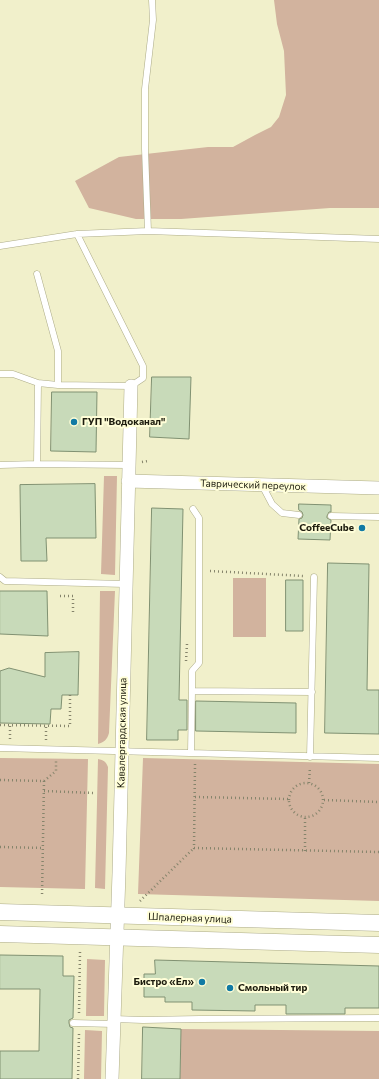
<!DOCTYPE html>
<meta charset="utf-8">
<style>
body{margin:0}
canvas{display:block;background:#f1f0cb}
</style>
<canvas width="379" height="1079"></canvas>
<script>
const context = document.querySelector('canvas').getContext('2d');
context.lineJoin = 'round';
function fillPath(path, color) {
  context.fillStyle = color;
  context.fill(path, 'evenodd');
}
function stroke(path, color, width, dash) {
  context.strokeStyle = color;
  context.lineWidth = width;
  context.lineCap = dash ? 'butt' : 'round';
  context.setLineDash(dash || []);
  context.stroke(path);
}
function label(font, color, halo, rows, align = 'center') {
  context.font = font + ' Commissioner,sans-serif';
  context.lineWidth = 4;
  context.setLineDash([]);
  context.textBaseline = 'middle';
  context.strokeStyle = halo;
  context.fillStyle = color;
  for (const [text, x, y, turn = 0] of rows) {
    context.save();
    context.translate(x, y);
    context.rotate((+turn || 0) * Math.PI / 180);
    context.textAlign = isNaN(turn) ? turn : align;
    if (halo) context.strokeText(text, 0, 0);
    context.fillText(text, 0, 0);
    context.restore();
  }
}
fillPath(new Path2D(`
 M 274,0 L 379,0 L 379,208 L 330,208 L 181,219 L 136,219 L 89,208 L 75,181 L 119,157 L 208,147 L 233,147 L 255,135 L 271,127 L 279,117 L 286,95 L 284,51 L 277,24 Z
 M 104,476 L 117,476 L 115,575 L 101,574 Z
 M 233,578 L 266,578 L 266,637 L 233,637 Z
 M 100,591 L 115,591 L 109,733 C 107,740 104,742 98,744 Z
 M 0,758 L 88,759 L 85,889 L 0,887 Z
 M 143,758 L 379,764 L 379,901 L 138,894 Z
 M 98,759 C 104,760 106,762 108,767 L 105,889 L 95,888 Z
 M 87,959 L 105,960 L 104,1016 L 86,1016 Z
 M 181,1029 L 379,1031 L 379,1079 L 180,1079 Z
 M 85,1030 L 102,1031 L 101,1079 L 84,1079 Z`), '#d2b39e');
const building = new Path2D(`
 M 152,377 L 191,377 L 189,439 L 150,437 Z
 M 52,392 L 97,392 L 96,452 L 51,451 Z
 M 95,484 L 96,538 L 46,538 L 47,561 L 21,561 L 20,485 Z
 M 299,504 L 331,505 L 331,512 L 329,512 L 327,516 L 327,518 L 331,520 L 330,540 L 298,539 L 299,519 L 302,518 L 303,515 L 302,512 L 299,510 Z
 M 152,508 L 183,509 L 179,700 L 187,700 L 187,730 L 178,730 L 178,740 L 147,740 Z
 M 328,563 L 369,564 L 367,690 L 379,690 L 379,734 L 325,733 Z
 M 286,580 L 303,580 L 303,631 L 286,631 Z
 M 0,591 L 47,591 L 48,636 L 0,634 Z
 M 79,652 L 78,695 L 62,695 L 61,709 L 51,709 L 50,724 L 0,723 L 0,671 L 9,668 L 45,677 L 45,653 Z
 M 196,701 L 296,703 L 296,733 L 196,731 Z
 M 0,955 L 63,956 L 63,976 L 74,976 L 73,1018 L 69,1020 L 69,1023 L 70,1027 L 73,1028 L 72,1079 L 0,1079 L 0,1051 L 39,1051 L 40,989 L 0,989 Z
 M 155,960 L 379,966 L 379,1008 L 345,1008 L 345,1014 L 286,1014 L 286,1005 L 255,1005 L 255,1011 L 192,1010 L 192,1002 L 165,1002 L 165,997 L 144,997 L 144,974 L 155,974 Z
 M 143,1027 L 181,1029 L 180,1079 L 142,1079 Z`);
fillPath(building, '#c8dab9');
stroke(building, '#809172', 1);
const service = new Path2D(`
 M 148,231 L 145,149 L 145,89 L 153,20 L 152,0
 M 0,246 L 77,234 L 148,231 L 379,239
 M 37,274 L 58,351 L 58,385 L 131,386 L 143,378 L 143,366 L 77,234
 M 0,374 L 13,374 L 38,383 L 58,385
 M 37,464 L 38,383
 M 0,465 L 37,464 L 128,465
 M 262,485 L 272,504 L 282,513 L 299,515
 M 193,509 L 199,518 L 199,663 L 192,671 L 192,691 L 312,692
 M 331,516 L 379,517
 M 0,577 L 5,581 L 125,584
 M 0,748 L 379,758
 M 191,753 L 192,691
 M 310,757 L 314,577
 M 114,1019 L 143,1020 L 200,1019 L 379,1018
 M 73,1023 L 114,1024`);
const minor = new Path2D(`
 M 128,481 L 379,488
 M 112,1079 L 119,873 L 131,386`);
const tertiary = new Path2D(`
 M 0,912 L 379,923
 M 0,934 L 379,945`);
stroke(service, '#adac88', 7);
stroke(minor, '#adac88', 14);
stroke(tertiary, '#adac88', 17);
stroke(new Path2D(`
 M 142,462 L 148,461
 M 210,571 L 304,576
 M 60,596 L 73,596 L 73,613
 M 186,661 L 187,644
 M 0,725 L 70,726 L 70,695
 M 10,739 L 10,725
 M 46,740 L 46,726
 M 195,764 L 194,848 L 379,852
 M 0,780 L 44,781 L 42,896
 M 44,781 L 56,771 L 56,760
 M289 800a17 17 0 1 1 34 0a17 17 0 1 1-34 0Z
 M 309,783 L 310,767
 M 44,791 L 93,793
 M 195,797 L 288,799
 M 324,800 L 379,802
 M 0,847 L 43,848
 M 305,851 L 305,818
 M 140,901 L 194,848
 M 79,1013 L 80,952
 M 78,1079 L 79,1034`), '#85846b', 2.5, [1, 3]);
stroke(service, '#fff', 6);
stroke(minor, '#fff', 13);
stroke(tertiary, '#fff', 16);
for (const [x, y, r, color] of [
 [74,422,4,"#117aa4"],
 [362,528,4,"#117aa4"],
 [202,982,4,"#117aa4"],
 [230,988,4,"#117aa4"]
]) {
  const dot = new Path2D();
  dot.arc(x, y, r, 0, 2 * Math.PI);
  context.fillStyle = color;
  context.fill(dot);
  stroke(dot, '#fffed8', 1.5);
}
label('bold 10px', '#1d1c0e', '#fffed8', [
 ["ГУП \"Водоканал\"",82,422],
 ["CoffeeCube",354,528,"right"],
 ["Бистро «Ел»",194,982,"right"],
 ["Смольный тир",238,988]
], 'left');
label('10px', '#1d1c0e', '#fffed8', [
 ["Таврический переулок",253,485,2],
 ["Кавалергардская улица",122,733,-89],
 ["Шпалерная улица",190,918,2]
]);
</script>
